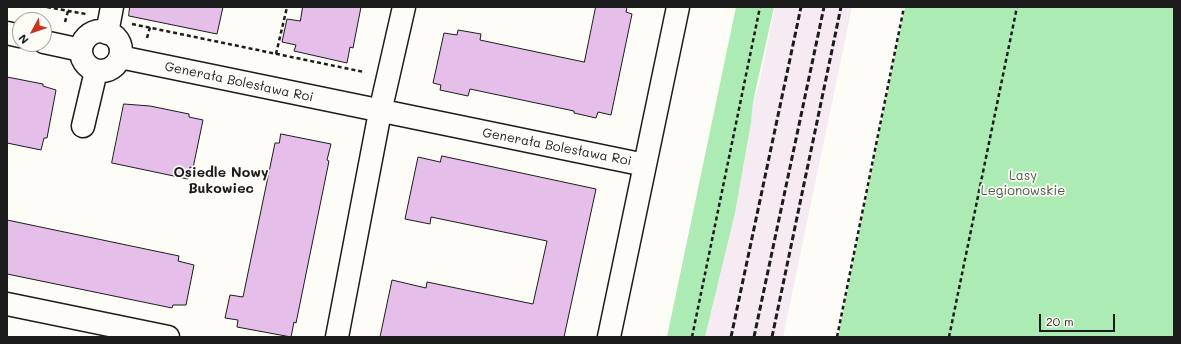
<!DOCTYPE html>
<meta charset="utf-8">
<style>
body{margin:0}
#map{position:relative;width:1181px;height:344px;overflow:hidden;background:#fdfcf7;font-family:Mali,sans-serif}
canvas{display:block}
.frame{position:absolute;inset:0;border:8px solid #1c1c1c;pointer-events:none}
.north{position:absolute;left:12px;top:12px;width:40px;height:40px;box-sizing:border-box;background:#fdfcf7;border:1px solid #a3a29f;border-radius:50%;rotate:230deg;font-size:11px;font-weight:700;line-height:16px;text-align:center;color:#1c1c1c}
.north::after{content:'';display:block;margin:auto;width:14px;height:18px;background:#c8321e;clip-path:polygon(50% 0,100% 100%,50% 72%,0 100%)}
.scale{position:absolute;left:1039px;top:314px;width:76px;height:18px;box-sizing:border-box;border:2px solid #1c1c1c;border-top:0;padding-left:5px;font-size:12px;line-height:14px;white-space:nowrap;color:#1c1c1c;-webkit-text-stroke:3px #fdfcf7;paint-order:stroke}
</style>
<div id="map">
<canvas width="1181" height="344"></canvas>
<div class="frame"></div>
<div class="north">N</div>
<div class="scale">20 m</div>
</div>
<script>
const context = document.querySelector('canvas').getContext('2d');
context.lineJoin = 'round';
function fillPath(path, color) {
  context.fillStyle = color;
  context.fill(path, 'evenodd');
}
function stroke(path, color, width, dash) {
  context.strokeStyle = color;
  context.lineWidth = width;
  context.lineCap = dash ? 'butt' : 'round';
  context.setLineDash(dash || []);
  context.stroke(path);
}
function label(font, color, halo, rows, align = 'center') {
  context.font = font + ' Mali,sans-serif';
  context.lineWidth = 3.5;
  context.setLineDash([]);
  context.textBaseline = 'middle';
  context.strokeStyle = halo;
  context.fillStyle = color;
  for (const [text, x, y, turn = 0] of rows) {
    context.save();
    context.translate(x, y);
    context.rotate((+turn || 0) * Math.PI / 180);
    context.textAlign = isNaN(turn) ? turn : align;
    if (halo) context.strokeText(text, 0, 0);
    context.fillText(text, 0, 0);
    context.restore();
  }
}
fillPath(new Path2D(`
 M 775,7 L 852,7 L 783,337 L 705,337 L 735,213 L 751,123 L 753,102 L 759,85 Z`), '#f6eaf3');
fillPath(new Path2D(`
 M 736,7 L 774,7 L 753,102 L 751,123 L 735,213 L 705,337 L 667,337 Z
 M 905,7 L 1174,7 L 1174,337 L 838,337 Z`), '#acebb3');
const building = new Path2D(`
 M 130,7 L 223,7 L 217,34 L 129,16 Z
 M 303,7 L 361,7 L 353,48 L 350,47 L 347,63 L 294,51 L 296,45 L 282,42 L 287,19 L 300,21 Z
 M 596,7 L 627,7 L 626,12 L 632,14 L 611,115 L 598,112 L 596,118 L 574,113 L 574,111 L 470,89 L 468,96 L 440,90 L 441,85 L 433,83 L 444,33 L 457,35 L 458,30 L 481,34 L 480,40 L 584,62 Z
 M 7,77 L 43,84 L 43,86 L 56,90 L 47,138 L 44,138 L 41,150 L 7,143 Z
 M 124,104 L 150,106 L 189,114 L 189,117 L 203,120 L 193,168 L 190,167 L 188,179 L 112,163 Z
 M 281,134 L 331,144 L 327,160 L 329,161 L 296,323 L 294,322 L 291,337 L 237,327 L 238,320 L 225,318 L 230,295 L 243,297 L 275,143 L 279,143 Z
 M 442,156 L 596,189 L 564,337 L 380,337 L 392,280 L 426,288 L 427,282 L 533,304 L 547,241 L 431,217 L 430,224 L 405,219 L 418,157 L 440,162 Z
 M 7,220 L 179,256 L 178,261 L 194,265 L 186,305 L 173,305 L 172,308 L 7,274 Z`);
fillPath(building, '#e5bfe9');
stroke(building, '#1c1c1c', 1);
const minor = new Path2D(`
 M81 51a20 20 0 1 1 40 0a20 20 0 1 1-40 0Z
 M 7,33 L 20,36
 M 107,33 L 112,7
 M 44,42 L 81,50
 M 120,57 L 645,165
 M 83,126 L 96,71
 M 7,304 L 168,337
 M 337,337 L 380,112 L 404,7
 M 609,337 L 678,7`);
stroke(minor, '#1c1c1c', 25);
stroke(new Path2D(`
 M 47,7 L 86,14
 M 65,22 L 68,11
 M 132,24 L 364,72
 M 147,38 L 150,27
 M 276,54 L 287,7
 M 692,337 L 760,7
 M 837,337 L 904,7
 M 949,337 L 1017,7`), '#1c1c1c', 2.5, [4, 3]);
stroke(minor, '#fdfcf7', 22);
stroke(new Path2D(`
 M 731,337 L 801,7
 M 754,337 L 824,7
 M 772,337 L 841,7`), '#1c1c1c', 3, [6, 3]);
label('13px', '#1c1c1c', '#fdfcf7', [
 ["Generała Bolesława Roi",239,82,12],
 ["Generała Bolesława Roi",557,147,11]
]);
label('13px', '#475a49', '#fdfcf7', [
 ["Lasy",1023,176],
 ["Legionowskie",1023,191]
]);
label('bold 14px', '#1c1c1c', '#fdfcf7', [
 ["Osiedle Nowy",221,173],
 ["Bukowiec",221,189]
]);
</script>
